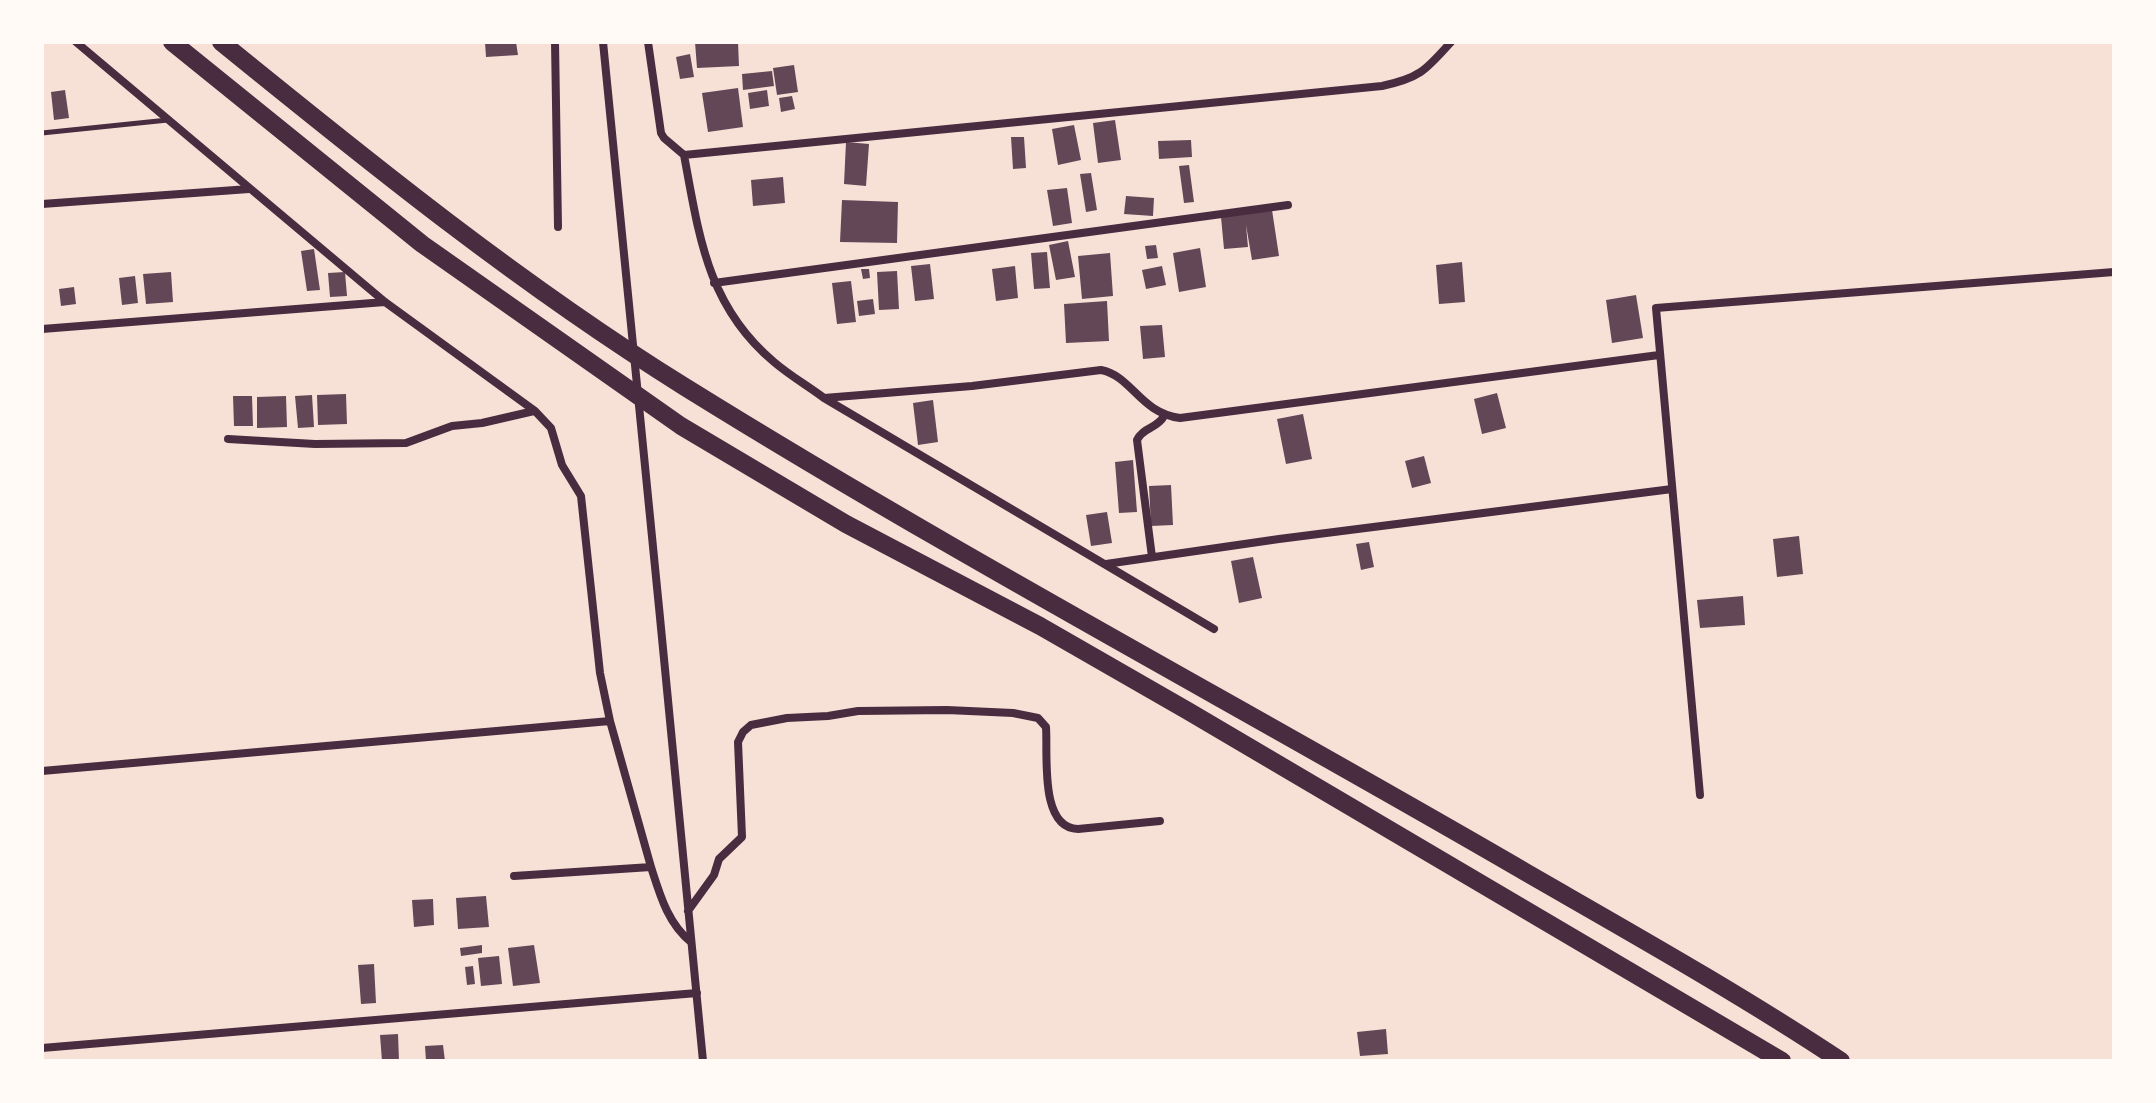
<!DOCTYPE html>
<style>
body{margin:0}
#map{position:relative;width:2156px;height:1103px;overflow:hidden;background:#f7e1d7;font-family:Overpass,sans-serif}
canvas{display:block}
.frame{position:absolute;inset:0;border:44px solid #fffaf5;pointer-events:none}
</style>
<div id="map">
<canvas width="2156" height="1103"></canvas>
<div class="frame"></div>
</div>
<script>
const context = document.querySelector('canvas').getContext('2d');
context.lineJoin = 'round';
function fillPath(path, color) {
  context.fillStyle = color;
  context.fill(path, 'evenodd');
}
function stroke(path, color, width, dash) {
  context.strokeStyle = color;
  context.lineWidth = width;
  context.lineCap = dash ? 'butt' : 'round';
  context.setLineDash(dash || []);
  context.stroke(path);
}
fillPath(new Path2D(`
 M 485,42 L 516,42 L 518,55 L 486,57 Z
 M 695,42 L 738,42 L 739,66 L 697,68 Z
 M 690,54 L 694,77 L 680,79 L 676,57 Z
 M 794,65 L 798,92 L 777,95 L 773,68 Z
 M 772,71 L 774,86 L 743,90 L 742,74 Z
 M 738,88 L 743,127 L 708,132 L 702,93 Z
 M 65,90 L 69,118 L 54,120 L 51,92 Z
 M 767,90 L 769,106 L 750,109 L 748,93 Z
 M 792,96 L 795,109 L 781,112 L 779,98 Z
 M 1115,120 L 1121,160 L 1098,163 L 1093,123 Z
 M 1074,125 L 1081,160 L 1058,165 L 1052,129 Z
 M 1011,137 L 1024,137 L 1026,168 L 1013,169 Z
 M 1191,140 L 1192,157 L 1159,159 L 1158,141 Z
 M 846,142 L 869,144 L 866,186 L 844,184 Z
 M 1189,165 L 1194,202 L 1184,203 L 1179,166 Z
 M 1091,173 L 1097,210 L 1086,212 L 1080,174 Z
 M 783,177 L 785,203 L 753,206 L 751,180 Z
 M 1067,188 L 1072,223 L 1053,226 L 1047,190 Z
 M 1126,196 L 1154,198 L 1153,216 L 1124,214 Z
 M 842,200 L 898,202 L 897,243 L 840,242 Z
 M 1272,210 L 1279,256 L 1252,260 L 1246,225 L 1248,247 L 1224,249 L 1221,217 Z
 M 1068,241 L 1075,277 L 1056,280 L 1049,245 Z
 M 1156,245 L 1158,258 L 1147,259 L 1145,246 Z
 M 1200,248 L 1206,287 L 1179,292 L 1173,253 Z
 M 314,249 L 320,290 L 307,291 L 301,251 Z
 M 1047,252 L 1050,288 L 1034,289 L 1031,253 Z
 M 1110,253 L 1113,296 L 1082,299 L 1078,256 Z
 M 1462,262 L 1465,302 L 1439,304 L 1436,265 Z
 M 930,264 L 934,299 L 915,301 L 911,266 Z
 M 1015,266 L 1018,298 L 996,301 L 992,269 Z
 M 1162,266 L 1166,285 L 1146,289 L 1142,270 Z
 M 861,269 L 869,269 L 870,278 L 863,279 Z
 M 897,271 L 899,309 L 879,310 L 877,272 Z
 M 171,272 L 173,302 L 146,304 L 143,274 Z
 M 345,272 L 347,296 L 330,297 L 328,273 Z
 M 135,276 L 138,303 L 122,305 L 119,278 Z
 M 851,281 L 856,322 L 837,324 L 832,283 Z
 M 74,287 L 76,304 L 61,306 L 59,289 Z
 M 1636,295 L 1643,338 L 1612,343 L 1606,300 Z
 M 873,299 L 875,314 L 859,316 L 857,301 Z
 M 1107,301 L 1109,341 L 1066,343 L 1064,304 Z
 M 1162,325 L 1165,357 L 1143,359 L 1140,326 Z
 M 1497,393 L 1506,428 L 1482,434 L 1474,399 Z
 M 346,394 L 347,424 L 318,425 L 317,395 Z
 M 312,395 L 314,427 L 298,428 L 295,396 Z
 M 233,396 L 252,396 L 253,426 L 234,426 Z
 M 286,396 L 287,427 L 257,428 L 257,397 Z
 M 933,400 L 938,442 L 918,445 L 913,403 Z
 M 1303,414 L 1312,459 L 1286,464 L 1277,419 Z
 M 1424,456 L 1431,483 L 1412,488 L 1405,461 Z
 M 1133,460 L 1137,512 L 1119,513 L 1115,462 Z
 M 1171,485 L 1173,525 L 1151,526 L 1149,486 Z
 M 1107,512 L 1112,543 L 1091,546 L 1086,515 Z
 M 1799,536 L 1803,574 L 1777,577 L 1773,539 Z
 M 1369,542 L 1374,567 L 1361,570 L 1356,544 Z
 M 1253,557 L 1262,598 L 1239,603 L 1231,561 Z
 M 1743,596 L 1745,625 L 1700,628 L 1697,600 Z
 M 486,896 L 489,927 L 458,929 L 456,898 Z
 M 433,899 L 434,925 L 414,927 L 412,900 Z
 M 482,945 L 482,953 L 461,956 L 460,948 Z
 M 534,945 L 540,983 L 513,986 L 508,948 Z
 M 499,956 L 502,984 L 481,986 L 478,958 Z
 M 374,964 L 376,1003 L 361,1004 L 358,965 Z
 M 473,966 L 475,984 L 467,985 L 465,967 Z
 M 1386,1029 L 1388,1054 L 1360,1056 L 1357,1032 Z
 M 398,1034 L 399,1061 L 382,1061 L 380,1035 Z
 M 443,1045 L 445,1061 L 426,1061 L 425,1046 Z`), '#644757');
stroke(new Path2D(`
 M 42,133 L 168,120`), '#4a2c40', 5);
stroke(new Path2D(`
 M 76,42 L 385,302 L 535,411 L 551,428 L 562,465 L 581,496 L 600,673 L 610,721 L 651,867
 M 555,42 L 558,227
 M 603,42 C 635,382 672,721 703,1061
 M 648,42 L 661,133 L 664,138 L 684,155 L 1382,86 C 1420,78 1426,70 1451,42
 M 684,155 C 699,235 707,306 774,362 C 789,375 808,386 824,398 L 1214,629
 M 42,204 L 249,189
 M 714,283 L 1288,205
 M 42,329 L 385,302
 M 824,398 L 972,386 L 1101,370 C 1132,376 1140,413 1180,418 L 1659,355
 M 228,439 L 315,444 L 406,443 L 452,426 L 482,423 L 534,411
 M 1152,557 L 1137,440 C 1143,427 1157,429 1164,416
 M 1106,564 L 1279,539 L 1672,489
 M 42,771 L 610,721
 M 1700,795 L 1656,308 L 2114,272
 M 514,876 L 651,867 C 660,895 668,924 691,942
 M 688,911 L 714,875 L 719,859 L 742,837 L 738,742 L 743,732 L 751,725 L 787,718 L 828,716 L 858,711 L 947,710 L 1013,713 L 1038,718 L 1046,727 C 1048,754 1039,828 1078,829 L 1160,821
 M 42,1048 L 697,993`), '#4a2c40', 8);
stroke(new Path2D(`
 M 172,42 L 422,244 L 681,426 L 846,524 L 1040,626 L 1188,711 L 1782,1061
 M 221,42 C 370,163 521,285 685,387 C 960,558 1247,710 1527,873 C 1633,934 1740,994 1841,1061`), '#4a2c40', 18);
</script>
